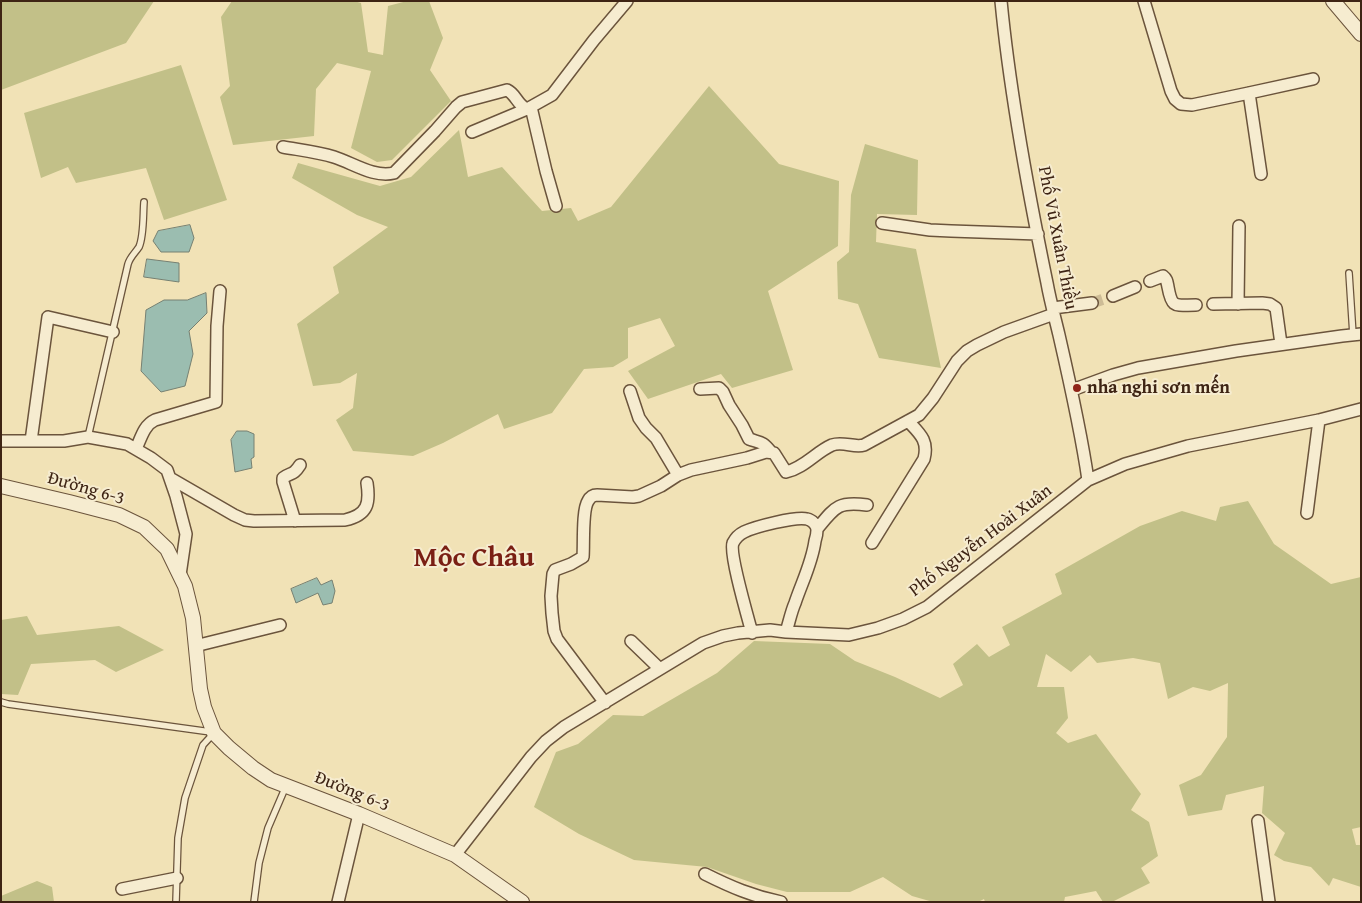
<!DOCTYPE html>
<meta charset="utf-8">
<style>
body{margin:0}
#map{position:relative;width:1362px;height:903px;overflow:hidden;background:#f1e2b6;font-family:"Gentium Book Plus",serif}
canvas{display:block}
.frame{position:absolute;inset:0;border:2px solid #3e2414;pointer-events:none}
</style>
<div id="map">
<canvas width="1362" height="903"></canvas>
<div class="frame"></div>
</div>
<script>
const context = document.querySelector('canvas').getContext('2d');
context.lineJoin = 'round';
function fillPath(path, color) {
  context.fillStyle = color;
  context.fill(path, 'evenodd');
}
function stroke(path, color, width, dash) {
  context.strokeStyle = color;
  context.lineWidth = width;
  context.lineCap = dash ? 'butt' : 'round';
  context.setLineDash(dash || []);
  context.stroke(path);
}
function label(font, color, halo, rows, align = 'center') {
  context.font = font + ' "Gentium Book Plus",serif';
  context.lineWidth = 4;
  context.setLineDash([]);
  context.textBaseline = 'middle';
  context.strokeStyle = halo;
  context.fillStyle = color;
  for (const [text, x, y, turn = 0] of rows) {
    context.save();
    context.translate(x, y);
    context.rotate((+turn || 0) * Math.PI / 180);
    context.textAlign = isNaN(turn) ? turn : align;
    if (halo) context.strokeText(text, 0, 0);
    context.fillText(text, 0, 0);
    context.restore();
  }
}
fillPath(new Path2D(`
 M 1,1 L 154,1 L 126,43 L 1,90 Z
 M 232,1 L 354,1 L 361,3 L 368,52 L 383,55 L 388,6 L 407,1 L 429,1 L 443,38 L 430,70 L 451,101 L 392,160 L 377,162 L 351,148 L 371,71 L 337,63 L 316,89 L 314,136 L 233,145 L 220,97 L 230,86 L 221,17 Z
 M 181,65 L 227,200 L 164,220 L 146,168 L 76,183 L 68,167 L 41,178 L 24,113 Z
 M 709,86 L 779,164 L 839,181 L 838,246 L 768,291 L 793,370 L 732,388 L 721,374 L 648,399 L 628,371 L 675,346 L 660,318 L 628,328 L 628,358 L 613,367 L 584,369 L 552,413 L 504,429 L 498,414 L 443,443 L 413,456 L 353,451 L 336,420 L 353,408 L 357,373 L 340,383 L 313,386 L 297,324 L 339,293 L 333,267 L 388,227 L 357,215 L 292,178 L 298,163 L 380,186 L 411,177 L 459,130 L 468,177 L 502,167 L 542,211 L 571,208 L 578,221 L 611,207 Z
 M 865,144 L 918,160 L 917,215 L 877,214 L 876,242 L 916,249 L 941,368 L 879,358 L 858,304 L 838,299 L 837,262 L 849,252 L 851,195 Z
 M 1248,501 L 1274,544 L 1331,584 L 1361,577 L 1361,827 L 1352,829 L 1356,845 L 1361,845 L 1361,887 L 1333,878 L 1329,886 L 1311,867 L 1284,861 L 1274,855 L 1285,833 L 1262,813 L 1264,786 L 1226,795 L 1222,810 L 1188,816 L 1179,785 L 1201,775 L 1227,737 L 1228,683 L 1210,691 L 1193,687 L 1168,699 L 1160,663 L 1133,658 L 1097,663 L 1090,655 L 1071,672 L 1046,654 L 1037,687 L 1064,687 L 1068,718 L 1056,733 L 1068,743 L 1096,734 L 1141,794 L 1131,810 L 1149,822 L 1158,856 L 1141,868 L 1150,883 L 1112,902 L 1103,902 L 1096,891 L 1065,897 L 1064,902 L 985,902 L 984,899 L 978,902 L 933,902 L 912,896 L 883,877 L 850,892 L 787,892 L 756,884 L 707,867 L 634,860 L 579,834 L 534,807 L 556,752 L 578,744 L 613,715 L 643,716 L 717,673 L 754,641 L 830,644 L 855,661 L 895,677 L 940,698 L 963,685 L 953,664 L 977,644 L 989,657 L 1010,645 L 1002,627 L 1062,594 L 1055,574 L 1140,526 L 1182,511 L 1216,521 L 1220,507 Z
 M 27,616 L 37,635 L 119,626 L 164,650 L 116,672 L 95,660 L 31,664 L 18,695 L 1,694 L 1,620 Z
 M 37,881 L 52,887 L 54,902 L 1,902 L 1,896 Z`), '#c2c088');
const water = new Path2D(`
 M 190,225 L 194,238 L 189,252 L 161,252 L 153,241 L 158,231 Z
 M 147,259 L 179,263 L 179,282 L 144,277 Z
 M 206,293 L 207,313 L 189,331 L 193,354 L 185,386 L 161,392 L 141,371 L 146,310 L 164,300 L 187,300 Z
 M 237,431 L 247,431 L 254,434 L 254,457 L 251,459 L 252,468 L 235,472 L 231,440 Z
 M 317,578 L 321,585 L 332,580 L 335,591 L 332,603 L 323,605 L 318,593 L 296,603 L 291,589 Z`);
fillPath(water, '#9bbdb0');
stroke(water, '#768072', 1);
stroke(new Path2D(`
 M 1092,303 L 1113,296`), '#cdbc96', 11, [11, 5.5]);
const service = new Path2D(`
 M 1349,273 L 1353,335
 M 88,437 L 128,264 C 130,257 135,253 139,247 C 144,236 143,214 144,202
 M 1,702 L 8,704 L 211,732
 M 176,902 L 178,838 L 185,798 L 203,745 L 214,733
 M 254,902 L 259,863 L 268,828 L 286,786`);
const minor = new Path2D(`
 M 1001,1 C 1010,95 1028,191 1047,283 C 1050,300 1055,318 1059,335 C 1070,383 1081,431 1088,480
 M 1144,1 L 1171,91 L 1175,99 L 1181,104 L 1192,105 L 1249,93 L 1313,79
 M 1249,93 L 1261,174
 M 531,107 L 546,171 L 556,206
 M 472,132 L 527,109
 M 283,147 C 300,150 318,152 334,157 C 353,163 374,178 394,173 L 435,131 L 456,107 L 462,102 L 507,90 C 516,94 517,105 527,109 L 552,95 L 594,40 L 627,1
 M 882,223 L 930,230 L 951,231 L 1038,234
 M 1150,281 L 1163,276 C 1167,279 1167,282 1168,287 C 1172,309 1175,305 1196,305
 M 1113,296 L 1135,287
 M 1213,304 L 1262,303 L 1270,304 L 1276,308 L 1281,344
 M 1238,304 L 1239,226
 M 1053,308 L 1092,303
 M 700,389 L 719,388 L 723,392 L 729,405 L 742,425 L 749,439 C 761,443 762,441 771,452
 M 1072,390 L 1113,375 L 1138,368 L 1236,351 L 1342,336 L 1361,334
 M 630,391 L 639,418 L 646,428 L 656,438 L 678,475
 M 1,441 L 64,441 L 88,437 L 127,444 L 151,458 L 167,470 L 176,496 L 186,534 L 180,575
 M 31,441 L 48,317 L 113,332
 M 136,449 C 141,438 144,425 155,420 L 216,402 L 217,326 L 220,291
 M 170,478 L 234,515 L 245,520 L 254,521 L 345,520 C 368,515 370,503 367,483
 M 1307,513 L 1319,420
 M 295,521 L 283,482 L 283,478 C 291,472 293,476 300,465
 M 817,529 C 835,507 838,501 867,505
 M 872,543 L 924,459 C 929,440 919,433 908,421
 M 752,633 C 748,618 729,553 733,543 C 735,539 740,534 744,532 C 754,527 796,516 807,519 C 812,520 817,525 817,530 C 817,533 816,538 815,541 C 812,563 802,582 795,603 C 791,612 789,623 786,632
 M 631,641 L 660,669
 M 195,646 L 280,625
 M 605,703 L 557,639 L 554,631 L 552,613 L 551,596 L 553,574 L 555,570 L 571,564 L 583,557 C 584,545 582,510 588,501 C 590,497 593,495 597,495 L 633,497 L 639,496 L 661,486 L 678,475 L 691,470 L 747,458 L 766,452 L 774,453 L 786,472 C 804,468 816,452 832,445 C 843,441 854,448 864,445 L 919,415 L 933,398 L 957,361 L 967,351 L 977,345 L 1004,332 L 1054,314
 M 1258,821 L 1269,902
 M 455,855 L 531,757 L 546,741 L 564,727 L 703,643 L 723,636 L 738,633 L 770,630 L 786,632 L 849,635 L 878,628 L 903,619 L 927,607 L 1088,480 L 1125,464 L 1188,446 L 1319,420 L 1361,409
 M 705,874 C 731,887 752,896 781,902
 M 122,889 L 177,878
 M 338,902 L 359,814`);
const tertiary = new Path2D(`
 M 1333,1 L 1361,34
 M 1,486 L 69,502 L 119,515 L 144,527 L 167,549 L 185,586 L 193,618 L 200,689 L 204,707 L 214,733 L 229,748 L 253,768 L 271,780 L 359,814 L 455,855 L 522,902`);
stroke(service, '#6b543c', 8);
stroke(minor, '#6b543c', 14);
stroke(tertiary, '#6b543c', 16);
stroke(service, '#f6ecd0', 5.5);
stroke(minor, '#f6ecd0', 11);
stroke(tertiary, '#f6ecd0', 14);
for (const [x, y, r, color] of [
 [1077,388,5,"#8f2418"]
]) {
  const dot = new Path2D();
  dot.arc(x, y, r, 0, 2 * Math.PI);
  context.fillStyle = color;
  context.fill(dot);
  stroke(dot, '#f6ecd0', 2);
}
label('18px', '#3e2414', '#f6ecd0', [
 ["Phố Vũ Xuân Thiều",1057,238,79],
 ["Đường 6-3",86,489,16],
 ["Phố Nguyễn Hoài Xuân",981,541,-37],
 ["Đường 6-3",352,792,22]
]);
label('bold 18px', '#3e2414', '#f6ecd0', [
 ["nha nghi sơn mến",1087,388]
], 'left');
label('bold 28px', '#7a1f14', '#f6ecd0', [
 ["Mộc Châu",474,559]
]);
</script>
